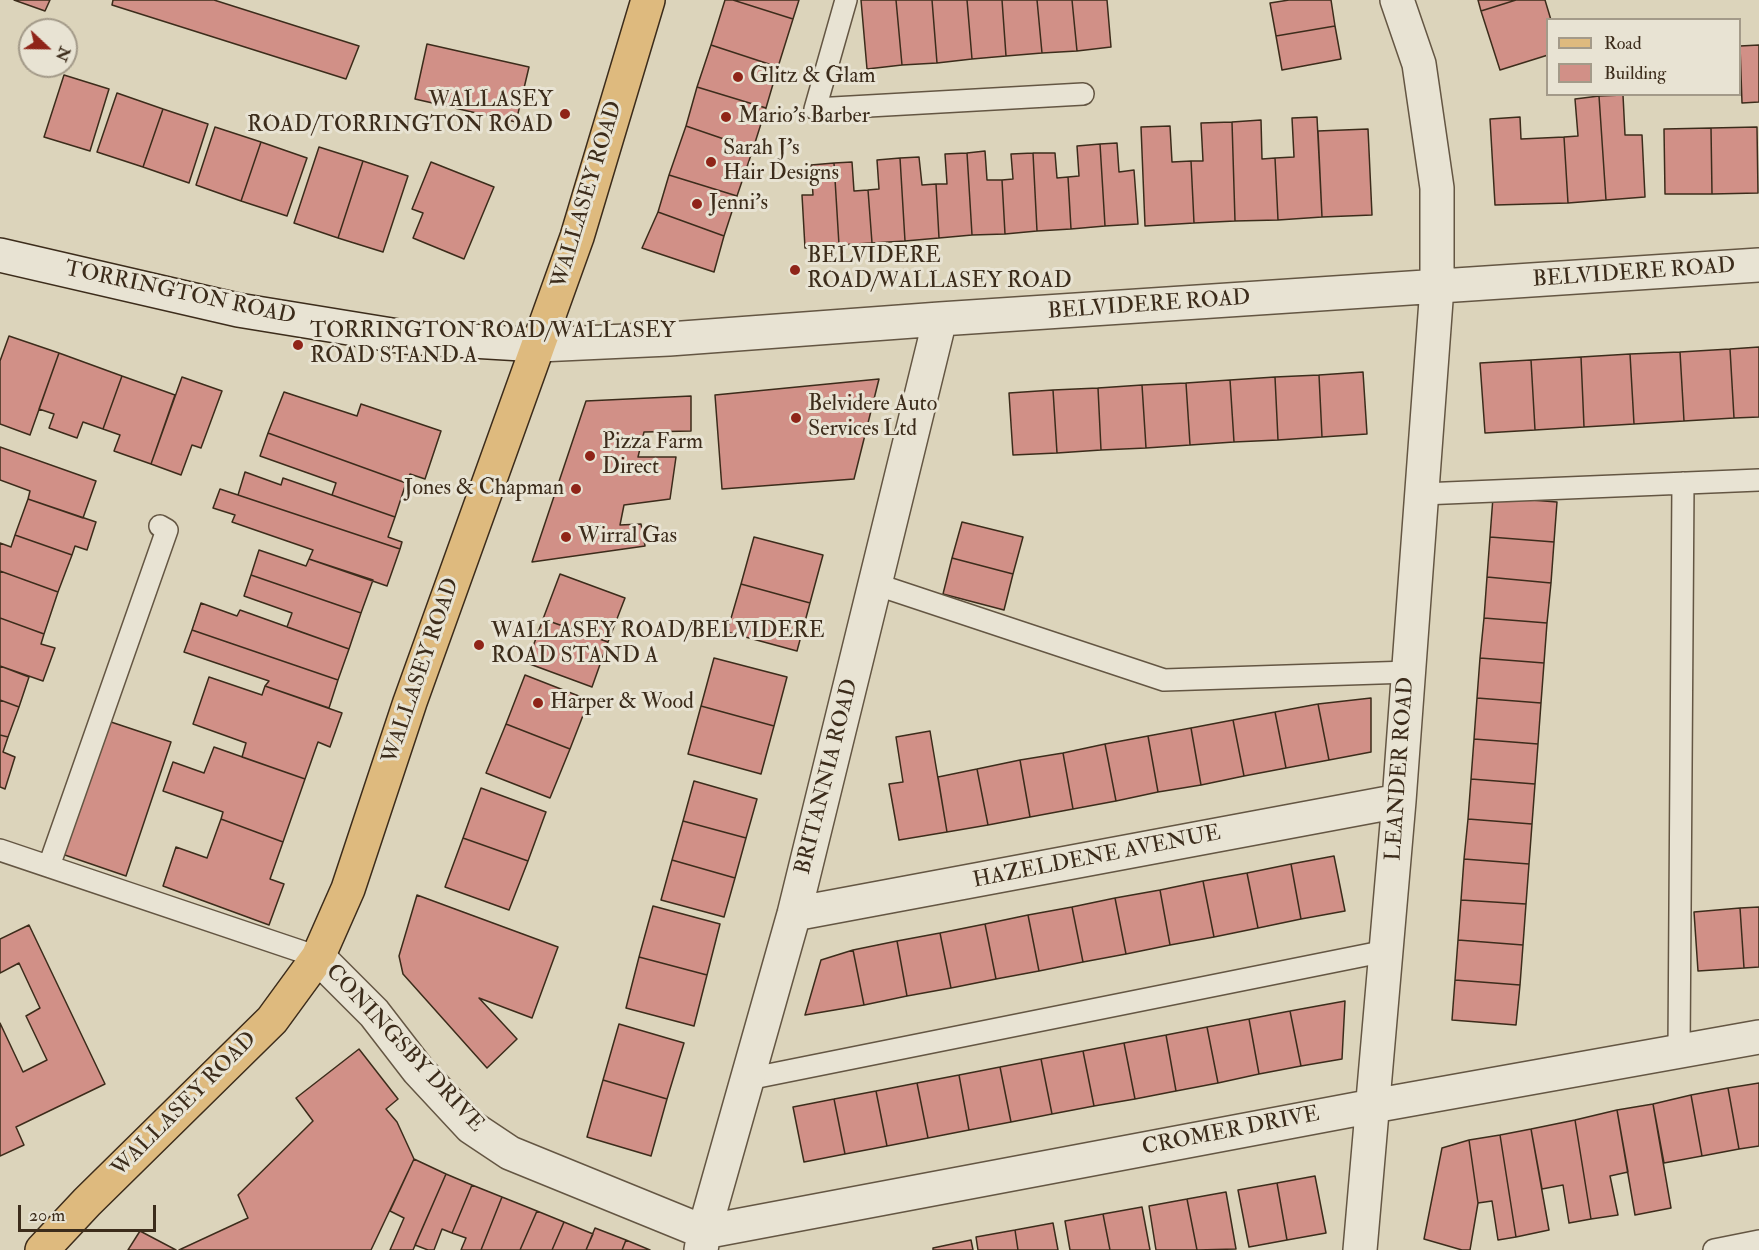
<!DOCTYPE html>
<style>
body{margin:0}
#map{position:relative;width:1759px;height:1250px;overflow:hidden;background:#dcd4bb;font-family:"IM FELL Double Pica",serif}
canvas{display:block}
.legend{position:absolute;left:1546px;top:18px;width:195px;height:78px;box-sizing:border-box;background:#e8e3d3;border:2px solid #a39a89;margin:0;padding:8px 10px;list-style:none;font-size:18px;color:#3c2c1b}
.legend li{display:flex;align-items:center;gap:12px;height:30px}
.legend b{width:30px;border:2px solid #a39a89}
.north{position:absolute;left:18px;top:18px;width:60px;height:60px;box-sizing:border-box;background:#e8e3d3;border:2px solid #a39a89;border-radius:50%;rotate:112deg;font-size:16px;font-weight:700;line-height:24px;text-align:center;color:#3c2c1b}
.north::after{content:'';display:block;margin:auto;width:21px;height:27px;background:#8f2418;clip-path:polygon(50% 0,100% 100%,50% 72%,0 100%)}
.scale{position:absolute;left:18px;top:1205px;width:138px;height:27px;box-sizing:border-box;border:3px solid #3c2c1b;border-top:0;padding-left:8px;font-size:18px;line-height:21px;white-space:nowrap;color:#3c2c1b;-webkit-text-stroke:4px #e8e3d3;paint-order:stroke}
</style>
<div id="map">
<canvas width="1759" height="1250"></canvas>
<ul class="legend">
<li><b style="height:8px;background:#deba7e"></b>Road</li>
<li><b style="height:16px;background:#d19087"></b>Building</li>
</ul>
<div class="north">N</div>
<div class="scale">20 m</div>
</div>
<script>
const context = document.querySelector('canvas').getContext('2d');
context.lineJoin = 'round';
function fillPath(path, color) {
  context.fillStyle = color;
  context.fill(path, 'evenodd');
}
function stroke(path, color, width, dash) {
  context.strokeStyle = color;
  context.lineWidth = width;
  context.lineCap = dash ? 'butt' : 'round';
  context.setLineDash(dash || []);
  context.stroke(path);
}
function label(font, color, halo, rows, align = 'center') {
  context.font = font + ' "IM FELL Double Pica",serif';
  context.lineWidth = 6;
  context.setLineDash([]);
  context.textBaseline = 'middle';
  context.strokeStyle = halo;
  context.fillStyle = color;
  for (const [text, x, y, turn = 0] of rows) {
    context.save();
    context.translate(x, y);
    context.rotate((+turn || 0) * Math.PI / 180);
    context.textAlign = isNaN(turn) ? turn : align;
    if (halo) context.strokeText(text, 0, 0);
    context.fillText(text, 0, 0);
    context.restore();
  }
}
const building = new Path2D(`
 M 14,0 L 50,0 L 45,11 Z
 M 113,0 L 214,0 L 359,46 L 346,79 L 112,5 Z
 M 725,0 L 733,0 L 793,19 L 778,67 L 711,45 Z
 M 733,0 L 799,0 L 793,19 Z
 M 861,0 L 896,0 L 902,65 L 867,69 Z
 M 896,0 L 932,0 L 937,63 L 902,65 Z
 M 932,0 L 967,0 L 972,59 L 937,63 Z
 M 967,0 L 1002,0 L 1006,56 L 972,59 Z
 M 1002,0 L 1037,0 L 1042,53 L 1006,56 Z
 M 1037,0 L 1072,0 L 1077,51 L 1042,53 Z
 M 1072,0 L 1107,0 L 1111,47 L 1077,51 Z
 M 1289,0 L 1331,0 L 1335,26 L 1276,36 L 1270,3 Z
 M 1478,0 L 1516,0 L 1481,11 Z
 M 1516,0 L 1545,0 L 1551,20 L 1548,20 L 1548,55 L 1500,70 L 1481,11 Z
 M 1335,26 L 1341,59 L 1282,70 L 1276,36 Z
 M 427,44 L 529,67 L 516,122 L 415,99 Z
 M 711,45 L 778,67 L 766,108 L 697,87 Z
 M 1759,45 L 1759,102 L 1742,103 L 1740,46 Z
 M 64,75 L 109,89 L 90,151 L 44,137 Z
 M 697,87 L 766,108 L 753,149 L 686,126 Z
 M 117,93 L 163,109 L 143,167 L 97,152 Z
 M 1623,95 L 1625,135 L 1642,135 L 1645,197 L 1606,200 L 1599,96 Z
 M 1599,96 L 1606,200 L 1568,203 L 1564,137 L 1578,136 L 1575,99 Z
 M 163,109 L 208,124 L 189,183 L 143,167 Z
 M 1317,117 L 1322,217 L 1278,220 L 1275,158 L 1294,157 L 1292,118 Z
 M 1520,117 L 1521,139 L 1564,137 L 1568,203 L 1495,205 L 1490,119 Z
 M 1261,120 L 1262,159 L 1275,158 L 1278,220 L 1235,221 L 1232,122 Z
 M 1232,122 L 1235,221 L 1194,223 L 1191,161 L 1203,161 L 1201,123 Z
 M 686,126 L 753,149 L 737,196 L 669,175 Z
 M 1170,126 L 1172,162 L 1191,161 L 1194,223 L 1145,226 L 1141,127 Z
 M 215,127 L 261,142 L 241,201 L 196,185 Z
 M 1757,127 L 1758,193 L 1712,194 L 1711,128 Z
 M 1711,128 L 1712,194 L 1665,194 L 1664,129 Z
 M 1368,129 L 1372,215 L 1322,217 L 1318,131 Z
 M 261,142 L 307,158 L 287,216 L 241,201 Z
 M 1117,143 L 1119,172 L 1134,170 L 1138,224 L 1105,226 L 1100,144 Z
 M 1100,144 L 1105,226 L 1071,229 L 1068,177 L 1079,176 L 1077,146 Z
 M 319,147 L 363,161 L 338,238 L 294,223 Z
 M 985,151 L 987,180 L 1002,180 L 1005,234 L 972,235 L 967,153 Z
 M 967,153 L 972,235 L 939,238 L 936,184 L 947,184 L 945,154 Z
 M 1033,153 L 1055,153 L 1057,178 L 1068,177 L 1071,229 L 1037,231 Z
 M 1033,153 L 1037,231 L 1005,234 L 1002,180 L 1013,179 L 1011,154 Z
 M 919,157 L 922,185 L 936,184 L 939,238 L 905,241 L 900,158 Z
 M 900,158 L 905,241 L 872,243 L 868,190 L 879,189 L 877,160 Z
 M 363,161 L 408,176 L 383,252 L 338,238 Z
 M 431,162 L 494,187 L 464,259 L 413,238 L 423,213 L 412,209 Z
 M 852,162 L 854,191 L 868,190 L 872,243 L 839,245 L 834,163 Z
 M 834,163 L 839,245 L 805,248 L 802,195 L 813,195 L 811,165 Z
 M 669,175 L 737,196 L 724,236 L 658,212 Z
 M 658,212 L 724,236 L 714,272 L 642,248 Z
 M 9,336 L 59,353 L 30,435 L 0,424 L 0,361 Z
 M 1759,347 L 1759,417 L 1734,418 L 1730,349 Z
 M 1730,349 L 1734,418 L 1684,421 L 1680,352 Z
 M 1680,352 L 1684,421 L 1634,424 L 1630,354 Z
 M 59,353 L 122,376 L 103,429 L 83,422 L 77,438 L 49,428 L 54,414 L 39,409 Z
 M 1630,354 L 1634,424 L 1584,427 L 1581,357 Z
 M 1581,357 L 1584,427 L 1535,430 L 1531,360 Z
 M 1531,360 L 1535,430 L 1485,433 L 1480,363 Z
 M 1363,372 L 1367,434 L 1322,437 L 1319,375 Z
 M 1319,375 L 1322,437 L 1278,440 L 1275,377 Z
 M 122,376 L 175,395 L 151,464 L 114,451 L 120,435 L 103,429 Z
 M 182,377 L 222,391 L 201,448 L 192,445 L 181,475 L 151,464 Z
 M 1275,377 L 1278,440 L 1234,442 L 1230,380 Z
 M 879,379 L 854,479 L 722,489 L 715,395 Z
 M 1230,380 L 1234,442 L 1190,445 L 1186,383 Z
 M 1186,383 L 1190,445 L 1146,448 L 1142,385 Z
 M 1142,385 L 1146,448 L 1101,450 L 1098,388 Z
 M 1098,388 L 1101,450 L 1057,453 L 1053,390 Z
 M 1053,390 L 1057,453 L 1013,455 L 1009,393 Z
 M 284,392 L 357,416 L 361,404 L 441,431 L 425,479 L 410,474 L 406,483 L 268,433 Z
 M 691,396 L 691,431 L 644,432 L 638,457 L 676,457 L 670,499 L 624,505 L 620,525 L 641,524 L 645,546 L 532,562 L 586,401 Z
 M 268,433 L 406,483 L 395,517 L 332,495 L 336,483 L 260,456 Z
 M 0,447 L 96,481 L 83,518 L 28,499 L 30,491 L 0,480 Z
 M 245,472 L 281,485 L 283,478 L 395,517 L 388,537 L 402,542 L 400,549 L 238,495 Z
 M 220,489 L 400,549 L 387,586 L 309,559 L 313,550 L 232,522 L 235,515 L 213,508 Z
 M 1493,497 L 1557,502 L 1554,542 L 1490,537 Z
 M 28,499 L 96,522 L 87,550 L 75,546 L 72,555 L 15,535 Z
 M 962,522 L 1023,537 L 1013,574 L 952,558 Z
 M 15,535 L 72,555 L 58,592 L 0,571 L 0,543 L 11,547 Z
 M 754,537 L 823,555 L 810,603 L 741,584 Z
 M 1490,537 L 1554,542 L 1551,583 L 1487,577 Z
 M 259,550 L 306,566 L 309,559 L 373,580 L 361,613 L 251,575 Z
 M 952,558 L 1013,574 L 1004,610 L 943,594 Z
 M 0,571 L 58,592 L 44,634 L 0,618 Z
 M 560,574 L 625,598 L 608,642 L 543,619 Z
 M 251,575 L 361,613 L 349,649 L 287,627 L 292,613 L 244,596 Z
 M 1487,577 L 1551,583 L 1547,623 L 1484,618 Z
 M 741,584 L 810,603 L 797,651 L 727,632 Z
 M 201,603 L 237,616 L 240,610 L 349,649 L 338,680 L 192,630 Z
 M 0,618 L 44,634 L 41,644 L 55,648 L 43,681 L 0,666 Z
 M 1484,618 L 1547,623 L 1544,663 L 1480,658 Z
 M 543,619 L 608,642 L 592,687 L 527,663 Z
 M 192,630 L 338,680 L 329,708 L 265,686 L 269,681 L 184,652 Z
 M 714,658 L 787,677 L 774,726 L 701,706 Z
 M 1480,658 L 1544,663 L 1541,703 L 1477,698 Z
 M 0,666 L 29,677 L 19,707 L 0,700 Z
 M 525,675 L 589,700 L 570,749 L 506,724 Z
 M 209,677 L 262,695 L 265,686 L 342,713 L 330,747 L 318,742 L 305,779 L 242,757 L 246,743 L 193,724 Z
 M 1371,698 L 1371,752 L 1329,760 L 1318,704 Z
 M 1477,698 L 1541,703 L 1538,744 L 1474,739 Z
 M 0,700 L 19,707 L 8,737 L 0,735 Z
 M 1318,704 L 1329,760 L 1286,768 L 1275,712 Z
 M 701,706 L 774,726 L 761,774 L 688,754 Z
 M 1275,712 L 1286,768 L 1244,776 L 1233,720 Z
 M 105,720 L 171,742 L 126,876 L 59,853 Z
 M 1233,720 L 1244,776 L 1201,785 L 1191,728 Z
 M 506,724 L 570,749 L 550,798 L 486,773 Z
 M 1191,728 L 1201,785 L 1158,792 L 1148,736 Z
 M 930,731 L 947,832 L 899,840 L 889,784 L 903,782 L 896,737 Z
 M 0,735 L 8,737 L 3,752 L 15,757 L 5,789 L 0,787 Z
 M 1148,736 L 1158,792 L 1116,801 L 1105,744 Z
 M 1474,739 L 1538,744 L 1535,784 L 1471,779 Z
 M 1105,744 L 1116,801 L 1073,809 L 1063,753 Z
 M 214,747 L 305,779 L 283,842 L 221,819 L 223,812 L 163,791 L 173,762 L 204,773 Z
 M 1063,753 L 1073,809 L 1030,817 L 1020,760 Z
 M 1020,760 L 1030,817 L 988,825 L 977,769 Z
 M 977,769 L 988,825 L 947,832 L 938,777 Z
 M 1471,779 L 1535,784 L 1532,824 L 1468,819 Z
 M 694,781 L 757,799 L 746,838 L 683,821 Z
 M 481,788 L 546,812 L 528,861 L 463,838 Z
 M 221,819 L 283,842 L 270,879 L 284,884 L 269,925 L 163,886 L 176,847 L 207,858 Z
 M 1468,819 L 1532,824 L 1529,864 L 1464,859 Z
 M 683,821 L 746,838 L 735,878 L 672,860 Z
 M 463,838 L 528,861 L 509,910 L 445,887 Z
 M 1334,856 L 1345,911 L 1301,919 L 1291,864 Z
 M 1464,859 L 1529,864 L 1526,904 L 1461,900 Z
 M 672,860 L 735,878 L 724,917 L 661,900 Z
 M 1291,864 L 1301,919 L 1258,928 L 1247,873 Z
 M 1247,873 L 1258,928 L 1214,937 L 1203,881 Z
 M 1203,881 L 1214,937 L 1170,945 L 1160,890 Z
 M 1160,890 L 1170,945 L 1126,954 L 1115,898 Z
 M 417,895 L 558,947 L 532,1018 L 479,998 L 517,1039 L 487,1068 L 403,974 L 399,956 Z
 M 1115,898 L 1126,954 L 1083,962 L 1072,907 Z
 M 1461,900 L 1526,904 L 1523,945 L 1458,940 Z
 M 653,906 L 720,924 L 707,975 L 639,957 Z
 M 1072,907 L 1083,962 L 1039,971 L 1028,915 Z
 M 1759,907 L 1759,967 L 1744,968 L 1740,908 Z
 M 1740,908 L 1744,968 L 1698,971 L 1694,912 Z
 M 1028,915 L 1039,971 L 996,979 L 985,924 Z
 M 985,924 L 996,979 L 951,988 L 940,933 Z
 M 29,925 L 105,1084 L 16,1127 L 24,1145 L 0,1156 L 0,1023 L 23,1072 L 47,1060 L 26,1016 L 40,1008 L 19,963 L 0,973 L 0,939 Z
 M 940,933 L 951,988 L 907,996 L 897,941 Z
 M 1458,940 L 1523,945 L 1520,985 L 1455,980 Z
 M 897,941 L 907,996 L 864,1005 L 853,950 Z
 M 853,950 L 864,1005 L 805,1015 L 821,960 Z
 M 639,957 L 707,975 L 694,1026 L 626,1008 Z
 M 1455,980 L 1520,985 L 1516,1025 L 1452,1020 Z
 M 1345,1001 L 1342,1059 L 1301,1066 L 1290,1011 Z
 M 1290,1011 L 1301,1066 L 1259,1074 L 1249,1019 Z
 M 1249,1019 L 1259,1074 L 1218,1083 L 1207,1027 Z
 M 619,1024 L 684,1043 L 667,1099 L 603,1080 Z
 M 1207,1027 L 1218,1083 L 1176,1091 L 1166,1035 Z
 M 1166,1035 L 1176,1091 L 1135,1099 L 1124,1043 Z
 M 1124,1043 L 1135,1099 L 1094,1106 L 1083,1051 Z
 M 359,1049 L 398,1099 L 386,1109 L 397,1122 L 414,1159 L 371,1250 L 179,1250 L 248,1218 L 238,1195 L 313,1121 L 296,1098 Z
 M 1083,1051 L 1094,1106 L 1052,1114 L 1041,1059 Z
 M 1041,1059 L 1052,1114 L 1011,1122 L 1000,1067 Z
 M 1000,1067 L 1011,1122 L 969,1130 L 959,1075 Z
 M 959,1075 L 969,1130 L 928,1138 L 917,1083 Z
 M 603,1080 L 667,1099 L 651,1156 L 587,1137 Z
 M 917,1083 L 928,1138 L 887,1146 L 876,1091 Z
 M 1759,1083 L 1759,1146 L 1739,1149 L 1728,1088 Z
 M 1728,1088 L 1739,1149 L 1702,1156 L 1691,1095 Z
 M 876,1091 L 887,1146 L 845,1154 L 834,1099 Z
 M 1691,1095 L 1702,1156 L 1664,1163 L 1653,1104 Z
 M 834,1099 L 845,1154 L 804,1162 L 793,1107 Z
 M 1653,1104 L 1671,1208 L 1635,1215 L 1617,1110 Z
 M 1617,1110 L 1628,1172 L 1610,1176 L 1618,1215 L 1591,1219 L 1575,1120 Z
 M 1575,1120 L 1591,1219 L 1569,1223 L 1563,1185 L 1542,1189 L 1531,1129 Z
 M 1531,1129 L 1549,1230 L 1516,1237 L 1500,1135 Z
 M 1500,1135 L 1516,1237 L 1498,1240 L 1492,1201 L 1478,1203 L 1469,1140 Z
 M 1469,1140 L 1478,1203 L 1470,1250 L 1462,1250 L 1424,1239 L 1442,1148 Z
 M 414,1159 L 446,1174 L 413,1250 L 390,1250 L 404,1218 L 390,1211 Z
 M 446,1174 L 472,1185 L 452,1233 L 442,1229 L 434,1250 L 428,1250 L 415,1245 Z
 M 1315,1176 L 1326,1233 L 1287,1240 L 1277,1183 Z
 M 1277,1183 L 1287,1240 L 1249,1247 L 1238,1190 Z
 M 472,1185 L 502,1197 L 481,1250 L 461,1250 L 466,1238 L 452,1233 Z
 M 1226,1192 L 1236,1249 L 1197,1250 L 1187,1199 Z
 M 502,1197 L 537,1211 L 520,1250 L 481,1250 Z
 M 1187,1199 L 1197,1250 L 1156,1250 L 1149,1206 Z
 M 1142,1207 L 1150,1250 L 1110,1250 L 1103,1214 Z
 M 537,1211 L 564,1222 L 552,1250 L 520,1250 Z
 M 1103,1214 L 1110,1250 L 1070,1250 L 1065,1221 Z
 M 564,1222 L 593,1234 L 586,1250 L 552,1250 Z
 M 1053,1223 L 1058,1250 L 1018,1250 L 1015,1230 Z
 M 595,1228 L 626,1240 L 622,1250 L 586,1250 Z
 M 1015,1230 L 1018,1250 L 978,1250 L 976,1237 Z
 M 140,1231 L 176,1250 L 128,1250 Z
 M 626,1240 L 650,1250 L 622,1250 Z
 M 971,1240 L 973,1250 L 933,1250 L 933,1248 Z`);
fillPath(building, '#d19087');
stroke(building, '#3c2c1b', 1.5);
const lane = new Path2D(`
 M 846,0 L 815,109 L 1083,94
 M 1422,494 L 1759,480
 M 875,584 L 1164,680 L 1409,672
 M 0,850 L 318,957
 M 49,866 L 167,530 L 160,526
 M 1679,1050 L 1683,483
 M 748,1079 L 1386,951
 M 1714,1250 L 1759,1241`);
const street = new Path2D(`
 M 940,319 L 794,914 L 704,1232 L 1373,1106 L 1759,1037
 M 539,345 L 669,339 L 940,319 L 1759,265
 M 794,914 L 1399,801
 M 318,957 L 374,1013 L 418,1070 L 471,1127 L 510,1153 L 704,1232 L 701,1250
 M 1360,1250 L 1399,801 L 1437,287 L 1437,188 L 1419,64 L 1397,0`);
const secondary = new Path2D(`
 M 0,255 L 238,310 L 404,337 L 539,345`);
const primary = new Path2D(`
 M 42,1250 L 87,1202 L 272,1020 L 318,957 L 348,889 L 410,702 L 577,237 L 648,0`);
stroke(lane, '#645643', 24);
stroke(street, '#645643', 36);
stroke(secondary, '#3c2c1b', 36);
stroke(primary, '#3c2c1b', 36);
stroke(lane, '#e8e3d3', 21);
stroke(street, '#e8e3d3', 33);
stroke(secondary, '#e8e3d3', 33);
stroke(primary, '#deba7e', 33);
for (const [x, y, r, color] of [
 [738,77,6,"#8f2418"],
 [565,114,6,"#8f2418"],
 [726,117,6,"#8f2418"],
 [711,162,6,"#8f2418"],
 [697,204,6,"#8f2418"],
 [795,270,6,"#8f2418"],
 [298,345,6,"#8f2418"],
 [796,418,6,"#8f2418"],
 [590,456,6,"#8f2418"],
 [576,489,6,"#8f2418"],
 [566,537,6,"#8f2418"],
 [479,645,6,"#8f2418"],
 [538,703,6,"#8f2418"]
]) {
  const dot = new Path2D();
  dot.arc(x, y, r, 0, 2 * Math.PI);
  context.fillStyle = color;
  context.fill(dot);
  stroke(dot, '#e8e3d3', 2);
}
label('22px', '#3c2c1b', '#e8e3d3', [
 ["Glitz & Glam",750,77],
 ["WALLASEY",553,101,"right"],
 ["ROAD/TORRINGTON ROAD",553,126,"right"],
 ["Mario's Barber",738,117],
 ["Sarah J's",723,149],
 ["Hair Designs",723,174],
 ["Jenni's",709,204],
 ["BELVIDERE",807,257],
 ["ROAD/WALLASEY ROAD",807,282],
 ["TORRINGTON ROAD/WALLASEY",310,332],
 ["ROAD STAND A",310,357],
 ["Belvidere Auto",808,405],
 ["Services Ltd",808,430],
 ["Pizza Farm",602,443],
 ["Direct",602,468],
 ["Jones & Chapman",564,489,"right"],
 ["Wirral Gas",578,537],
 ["WALLASEY ROAD/BELVIDERE",491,632],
 ["ROAD STAND A",491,657],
 ["Harper & Wood",550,703]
], 'left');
label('22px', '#3c2c1b', '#e8e3d3', [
 ["WALLASEY ROAD",588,195,-73],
 ["BELVIDERE ROAD",1634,274,-4],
 ["TORRINGTON ROAD",180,294,12],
 ["BELVIDERE ROAD",1149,306,-4],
 ["WALLASEY ROAD",422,671,-71],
 ["LEANDER ROAD",1401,769,-86],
 ["BRITANNIA ROAD",828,777,-76],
 ["HAZELDENE AVENUE",1097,858,-11],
 ["CONINGSBY DRIVE",404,1049,47],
 ["WALLASEY ROAD",185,1105,-45],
 ["CROMER DRIVE",1231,1132,-11]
]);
</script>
